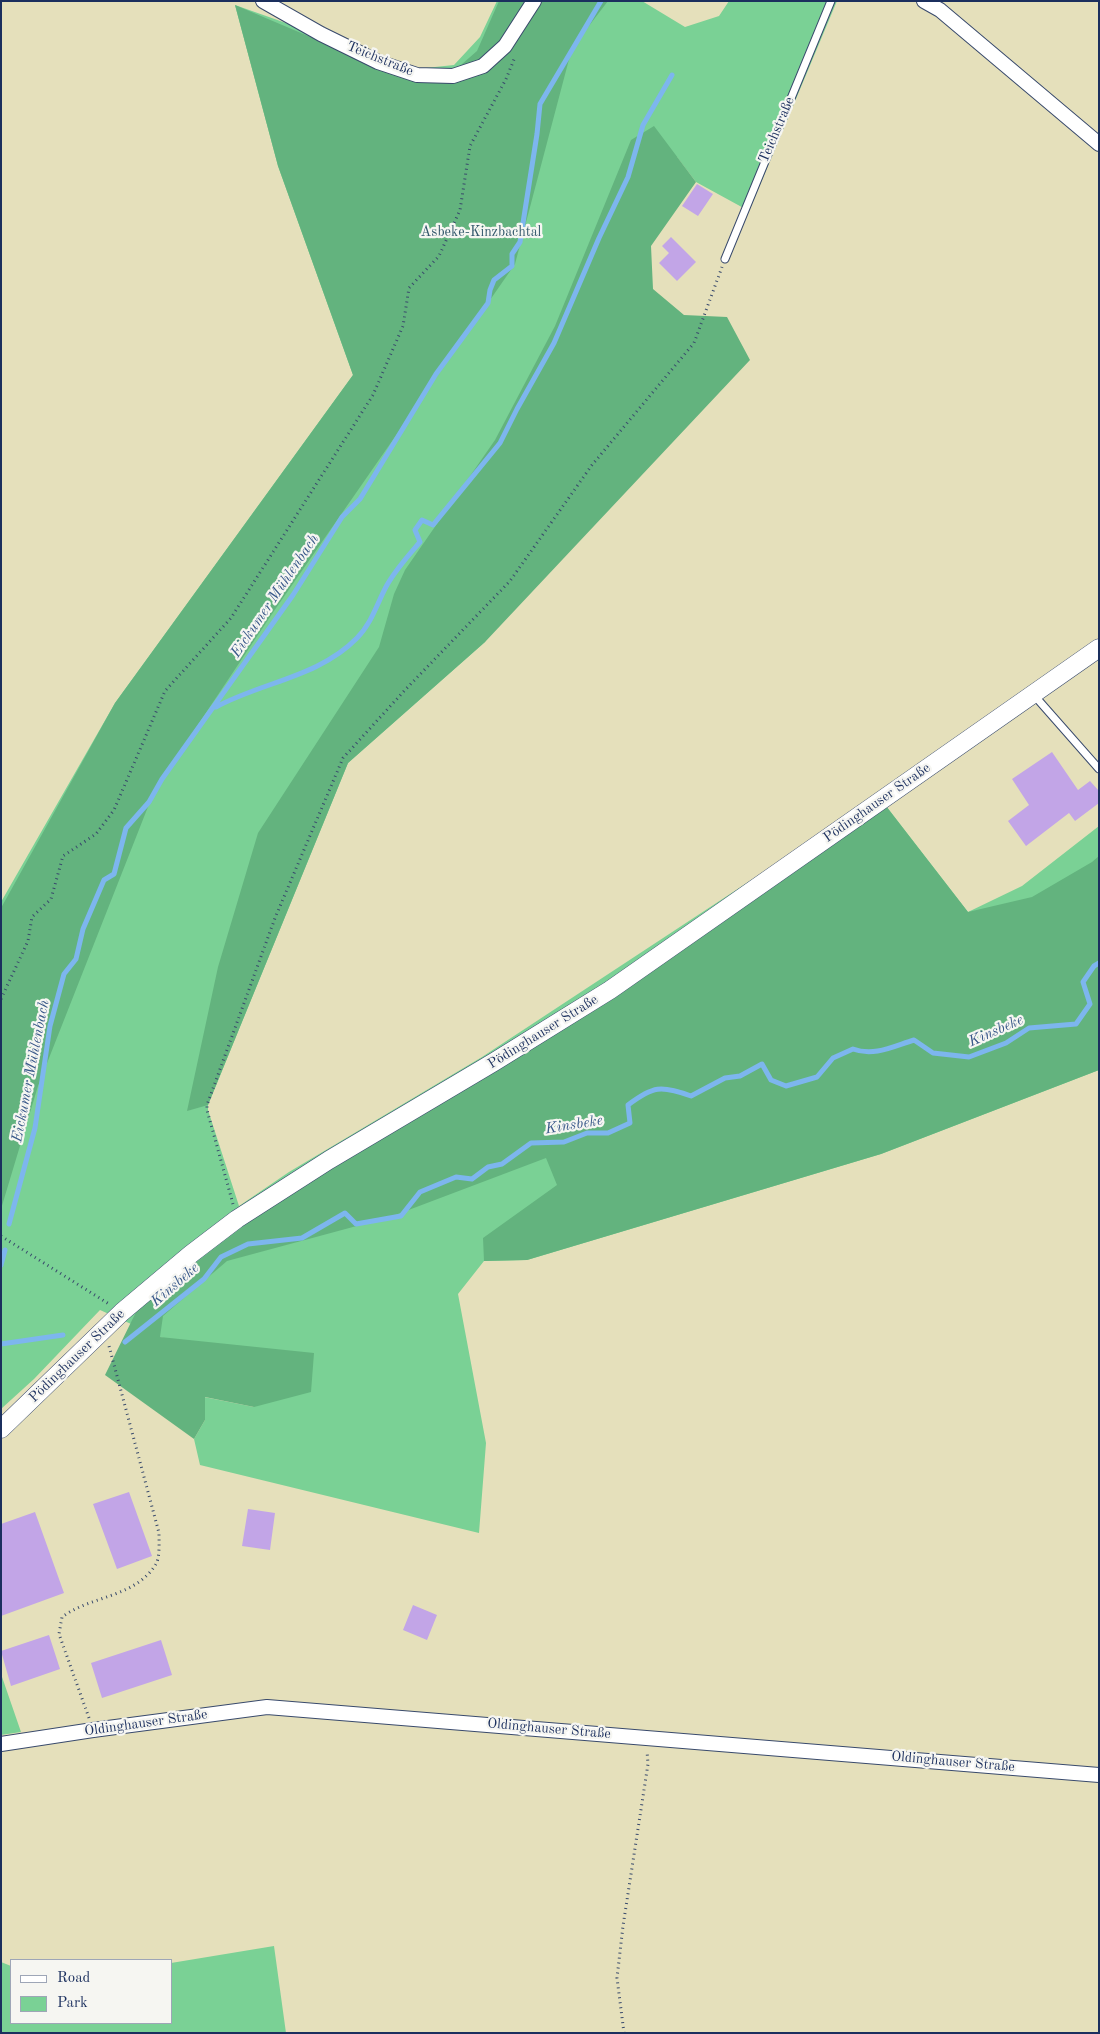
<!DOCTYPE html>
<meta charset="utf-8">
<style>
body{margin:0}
#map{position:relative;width:1100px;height:2034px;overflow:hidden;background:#e5e0bb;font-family:"Old Standard TT",serif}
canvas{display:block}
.frame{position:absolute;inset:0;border:2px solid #1b2f5e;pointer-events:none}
.legend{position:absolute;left:10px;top:1959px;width:162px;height:65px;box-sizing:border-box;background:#f6f6f2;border:1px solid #9ea6b7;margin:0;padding:6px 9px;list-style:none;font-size:15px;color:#1b2f5e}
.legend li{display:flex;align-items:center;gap:10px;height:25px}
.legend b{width:25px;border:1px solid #9ea6b7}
</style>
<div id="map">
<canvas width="1100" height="2034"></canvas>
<div class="frame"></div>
<ul class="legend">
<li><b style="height:6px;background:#fff"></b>Road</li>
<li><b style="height:14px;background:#7ad195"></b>Park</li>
</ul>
</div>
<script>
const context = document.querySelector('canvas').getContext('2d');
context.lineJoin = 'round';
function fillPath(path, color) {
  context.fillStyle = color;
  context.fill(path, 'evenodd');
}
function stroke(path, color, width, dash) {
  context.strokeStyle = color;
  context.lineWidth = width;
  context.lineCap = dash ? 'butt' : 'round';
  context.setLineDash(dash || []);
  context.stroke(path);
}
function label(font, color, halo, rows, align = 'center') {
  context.font = font + ' "Old Standard TT",serif';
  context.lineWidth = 4.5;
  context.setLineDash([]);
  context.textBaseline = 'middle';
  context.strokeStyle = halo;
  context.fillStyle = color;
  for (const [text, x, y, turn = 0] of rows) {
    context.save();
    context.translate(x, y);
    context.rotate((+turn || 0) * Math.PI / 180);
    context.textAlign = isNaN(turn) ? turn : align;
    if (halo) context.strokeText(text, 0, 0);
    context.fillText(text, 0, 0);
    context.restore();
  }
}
fillPath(new Path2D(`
 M 497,1 L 642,1 L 685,27 L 719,16 L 729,1 L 837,1 L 749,211 L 696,182 L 677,157 L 649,244 L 485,642 L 348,763 L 208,1105 L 208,1110 L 239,1206 L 289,1172 L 482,1057 L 835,825 L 886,806 L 968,912 L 1022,886 L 1099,826 L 1099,1070 L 881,1154 L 527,1260 L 484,1261 L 458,1294 L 486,1443 L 479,1533 L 200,1465 L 194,1439 L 205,1420 L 204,1397 L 254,1407 L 223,1356 L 160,1337 L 100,1310 L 34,1379 L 1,1409 L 1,902 L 115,703 L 353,375 L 278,166 L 235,5 L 416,69 L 454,65 L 480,37 Z
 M 1,1674 L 21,1732 L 1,1735 Z
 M 274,1946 L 286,2033 L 1,2033 L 1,1962 L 11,1966 L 11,2023 L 171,2023 L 171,1963 Z`), '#7ad195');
fillPath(new Path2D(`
 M 499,1 L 608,1 L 572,48 L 515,264 L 274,611 L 155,789 L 38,1086 L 1,1209 L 1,908 L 115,703 L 353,375 L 278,166 L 235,5 L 419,83 L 454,71 L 477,51 Z
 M 654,126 L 696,182 L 651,246 L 653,289 L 684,315 L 727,317 L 750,360 L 485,642 L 348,763 L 208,1105 L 187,1111 L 218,967 L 258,833 L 379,647 L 394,594 L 405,570 L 495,440 L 555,326 L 631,140 Z
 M 886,806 L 968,912 L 1032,897 L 1092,862 L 1099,856 L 1099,1070 L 881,1154 L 527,1260 L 484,1261 L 483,1238 L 557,1185 L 546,1158 L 390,1217 L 227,1261 L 163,1316 L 160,1337 L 314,1353 L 311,1392 L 254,1407 L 205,1397 L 205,1420 L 194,1439 L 105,1375 L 139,1306 L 287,1193 L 500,1069 L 614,996 Z`), '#63b37e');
stroke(new Path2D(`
 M 216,707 C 262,682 319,677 357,638 C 372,623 377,603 387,585 C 396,569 408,556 420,542 L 415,530 L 422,520 L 433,525 L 500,443 L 517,409 L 554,343 L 599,238 L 628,177 L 643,125 L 672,75
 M 9,1224 L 35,1128 L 50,1026 L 64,974 L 76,959 L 83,929 L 104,880 L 114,874 L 126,828 L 149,802 L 162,779 L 293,595 L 342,517 L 360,499 L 436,374 L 488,303 L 490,290 L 494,280 L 512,266 L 512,254 L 520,242 L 537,134 L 540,104 L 601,1
 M 1,1265 L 5,1250
 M 125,1342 L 204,1279 L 221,1257 L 248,1244 L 302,1238 L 345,1213 L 356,1224 L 401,1216 L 420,1192 L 456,1177 L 472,1179 L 488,1167 L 502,1164 L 531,1143 L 564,1142 L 587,1133 L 608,1133 L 630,1123 L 628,1105 C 653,1086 661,1085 691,1096 L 725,1078 L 740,1076 L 762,1064 L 771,1080 L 786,1086 L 817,1077 L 833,1058 L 853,1049 C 874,1057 894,1046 914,1040 L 933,1053 L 969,1057 L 1006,1043 L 1029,1028 L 1076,1024 L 1090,1004 L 1083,982 L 1094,966 L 1099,963
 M 1,1344 L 63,1335`), '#7db6ee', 5);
fillPath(new Path2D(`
 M 697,184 L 713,194 L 698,216 L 682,206 Z
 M 671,237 L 696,262 L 677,281 L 659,263 L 669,253 L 662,246 Z
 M 1052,752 L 1078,790 L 1090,781 L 1099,791 L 1099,803 L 1075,821 L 1069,813 L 1026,846 L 1008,821 L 1029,805 L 1012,779 Z
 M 129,1492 L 152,1556 L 117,1569 L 93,1504 Z
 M 248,1509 L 275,1513 L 270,1550 L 242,1546 Z
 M 35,1512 L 64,1593 L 1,1616 L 1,1524 Z
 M 413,1605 L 437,1615 L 427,1640 L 403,1630 Z
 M 49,1635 L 60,1669 L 11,1686 L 1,1651 Z
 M 161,1640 L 172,1675 L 102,1698 L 91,1663 Z`), '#c2a5e7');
const service = new Path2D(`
 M 725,259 L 831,1
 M 1033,694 L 1099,769`);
const minor = new Path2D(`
 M 263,1 L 321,34 L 378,62 L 417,75 L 453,76 L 483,66 L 505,46 L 534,1
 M 924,1 L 940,10 L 1099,144
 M 1,1744 L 93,1730 L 267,1707 L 1099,1775`);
const tertiary = new Path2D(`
 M 1,1429 L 122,1312 L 191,1254 L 237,1219 L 329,1160 L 494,1062 L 610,990 L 1099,648`);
stroke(service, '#394a6c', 9);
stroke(minor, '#394a6c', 16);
stroke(tertiary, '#394a6c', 19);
stroke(new Path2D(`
 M 1,999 L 28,941 L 32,917 L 51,899 L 63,856 L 96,834 L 114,810 L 165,691 L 231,618 L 373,395 L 403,326 L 409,288 L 439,256 L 460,210 L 470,146 L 506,79 L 515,57
 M 233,1204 L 207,1110 L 207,1105 L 275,918 L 343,758 L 405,690 L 510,581 L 592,465 L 694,343 L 722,267
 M 1,1236 L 109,1304
 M 89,1718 L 59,1634 L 62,1617 C 92,1595 135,1598 156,1564 C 160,1557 159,1542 159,1533 L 109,1346
 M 624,2033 L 617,1978 L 623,1926 L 648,1764 L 647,1751`), '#394a6c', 3, [1, 4]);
stroke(service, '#fff', 7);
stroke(minor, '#fff', 14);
stroke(tertiary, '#fff', 18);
label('14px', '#1b2f5e', '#f6f6f2', [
 ["Teichstraße",380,59,22],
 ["Teichstraße",777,130,-67],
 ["Pödinghauser Straße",877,803,-35],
 ["Pödinghauser Straße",543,1032,-32],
 ["Pödinghauser Straße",77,1356,-44],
 ["Oldinghauser Straße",146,1723,-8],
 ["Oldinghauser Straße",549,1729,5],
 ["Oldinghauser Straße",953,1762,5]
]);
label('14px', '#33586c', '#f6f6f2', [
 ["Asbeke-Kinzbachtal",481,232]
]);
label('italic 15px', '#385889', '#f6f6f2', [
 ["Eickumer Mühlenbach",275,596,-56],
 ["Kinsbeke",996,1031,-24],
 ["Eickumer Mühlenbach",31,1071,-79],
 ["Kinsbeke",574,1125,-9],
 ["Kinsbeke",175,1285,-41]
]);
</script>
